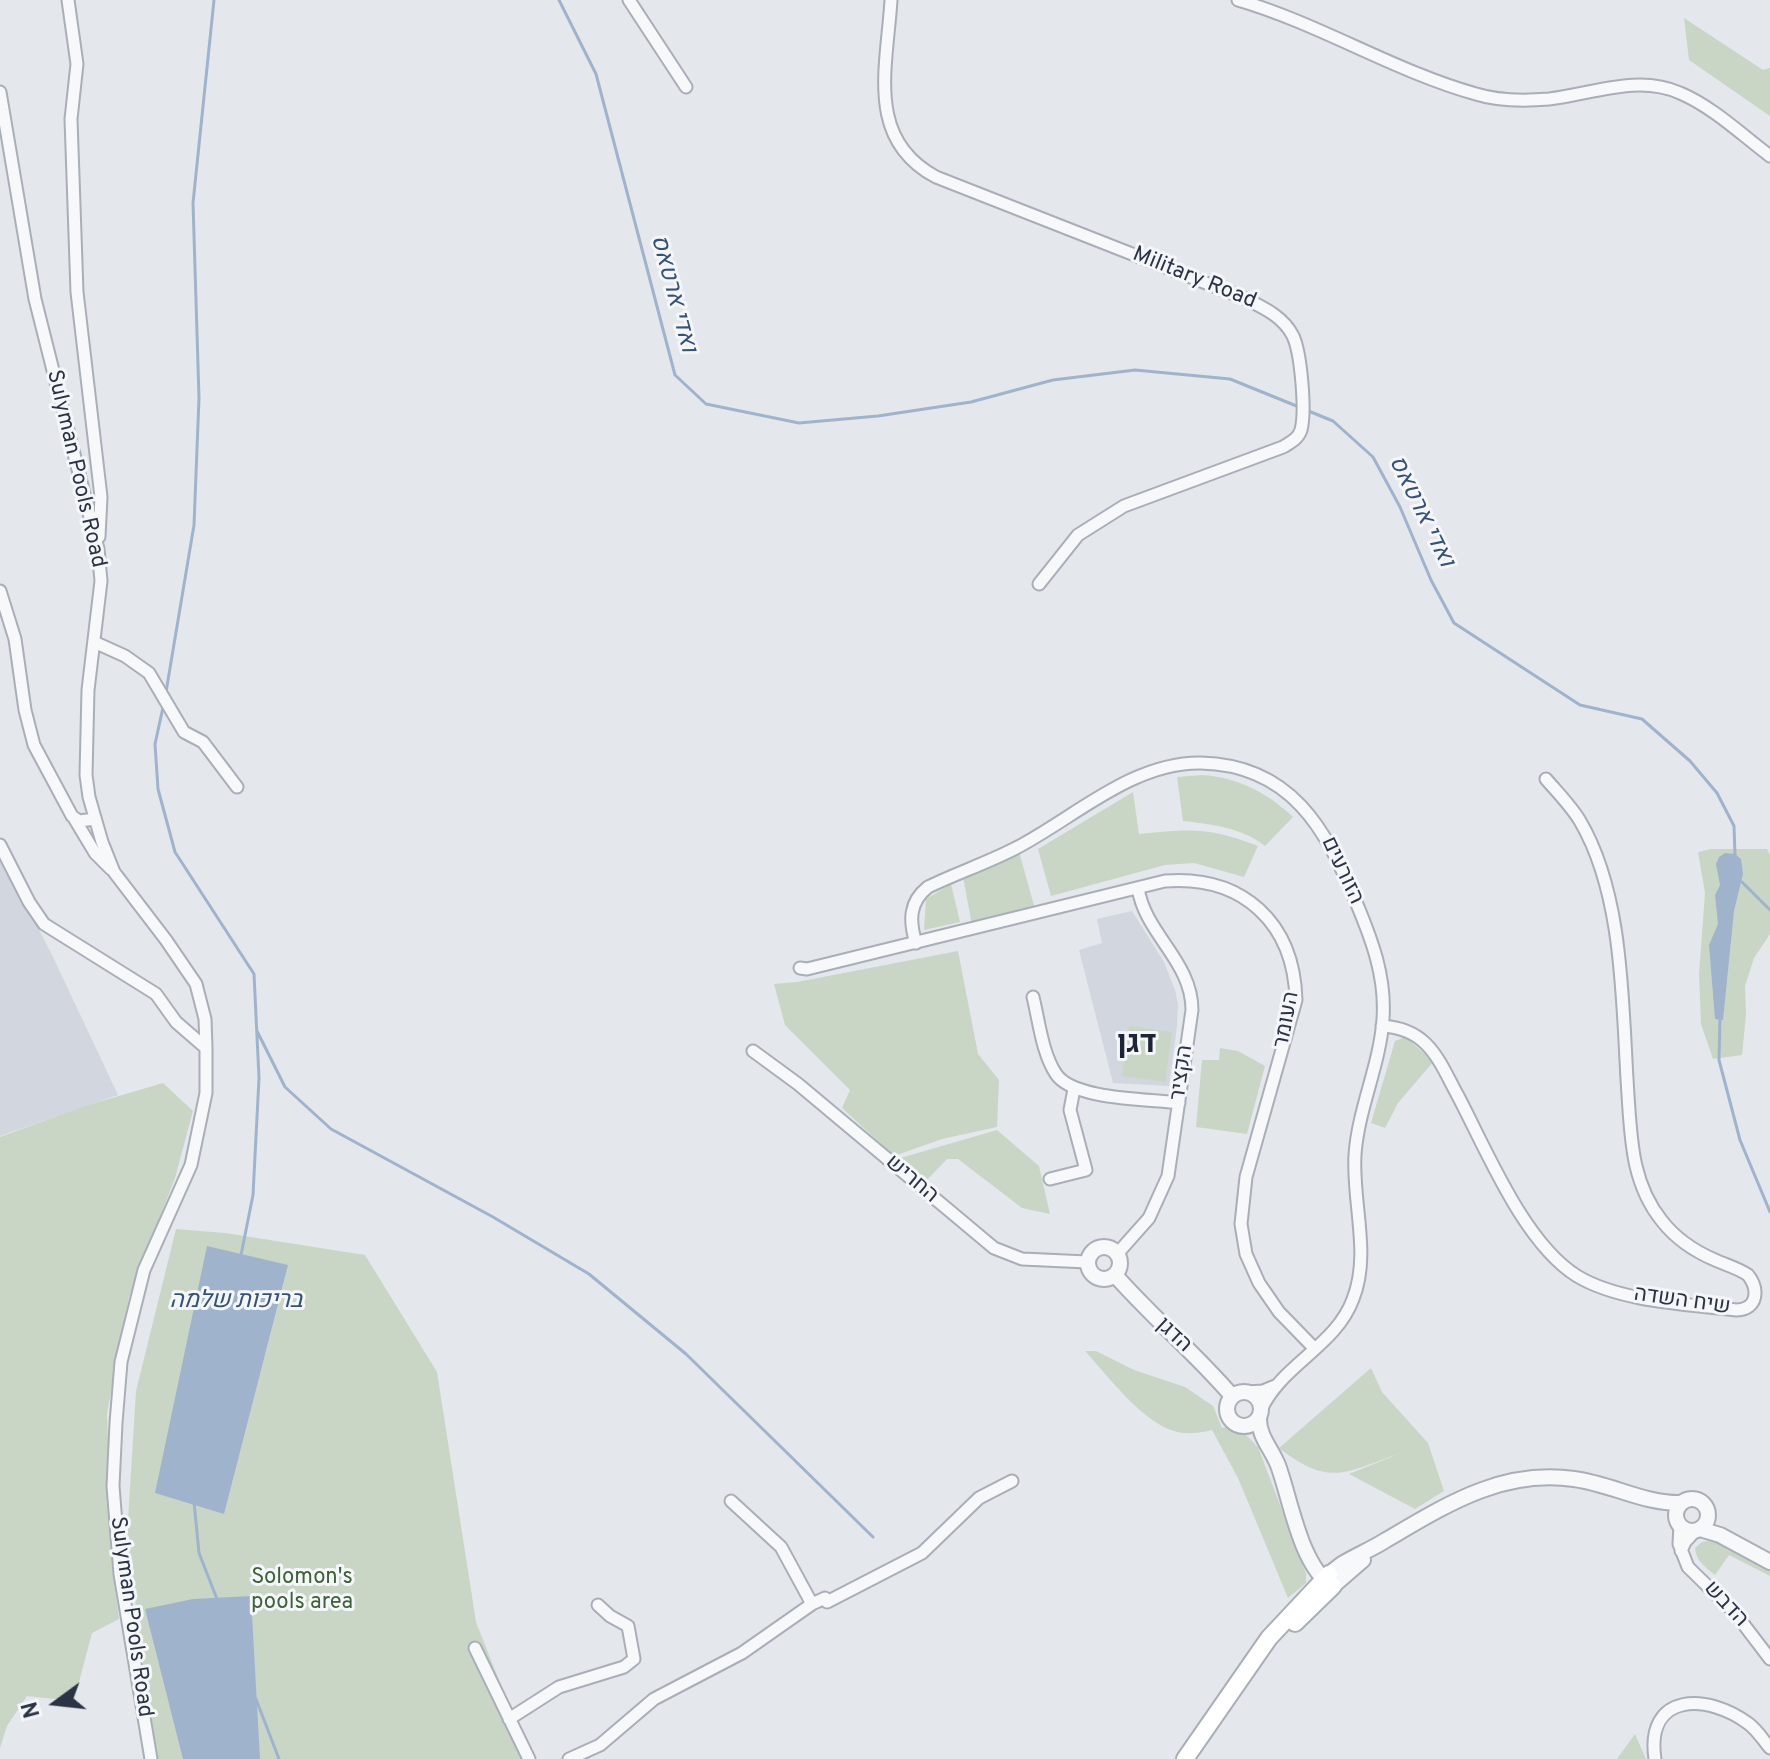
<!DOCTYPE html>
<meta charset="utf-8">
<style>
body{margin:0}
#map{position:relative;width:1770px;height:1759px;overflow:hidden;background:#e4e7ec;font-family:Overpass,sans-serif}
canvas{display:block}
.north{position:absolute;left:16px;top:1663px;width:80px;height:80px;-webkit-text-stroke:6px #f4f6f9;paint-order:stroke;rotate:255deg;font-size:22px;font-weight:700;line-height:32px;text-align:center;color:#2b3445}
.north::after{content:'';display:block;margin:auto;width:28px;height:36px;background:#2b3445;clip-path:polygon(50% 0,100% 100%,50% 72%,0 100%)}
</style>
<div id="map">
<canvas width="1770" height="1759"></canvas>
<div class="north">N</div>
</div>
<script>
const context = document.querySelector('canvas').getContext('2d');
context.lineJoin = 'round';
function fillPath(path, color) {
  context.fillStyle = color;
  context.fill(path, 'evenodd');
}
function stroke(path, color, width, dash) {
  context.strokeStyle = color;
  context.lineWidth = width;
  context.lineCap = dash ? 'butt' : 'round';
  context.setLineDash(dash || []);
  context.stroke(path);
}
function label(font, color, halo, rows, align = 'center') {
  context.font = font + ' Overpass,Heebo,sans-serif';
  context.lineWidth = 6;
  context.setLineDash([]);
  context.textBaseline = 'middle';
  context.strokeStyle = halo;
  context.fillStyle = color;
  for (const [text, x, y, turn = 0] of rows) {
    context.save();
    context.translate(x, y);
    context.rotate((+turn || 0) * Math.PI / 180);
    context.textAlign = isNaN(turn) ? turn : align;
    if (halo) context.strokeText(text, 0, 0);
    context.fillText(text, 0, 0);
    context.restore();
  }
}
fillPath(new Path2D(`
 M 0,854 L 53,957 L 118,1095 L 0,1136 Z
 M 1132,911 L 1164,962 L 1175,990 L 1178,1004 L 1177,1026 L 1169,1086 L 1113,1083 L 1079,950 L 1102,943 L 1097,919 Z`), '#d2d6de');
fillPath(new Path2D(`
 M 1684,18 L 1763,70 L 1770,68 L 1770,116 L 1689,60 Z
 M 1202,775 C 1237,777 1268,793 1293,817 L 1265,846 C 1243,828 1211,824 1183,821 L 1177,777 Z
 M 1133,792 L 1139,834 C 1191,829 1208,827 1258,846 L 1244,877 L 1194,863 L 1165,865 L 1051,896 L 1038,849 Z
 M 1711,849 L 1767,849 L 1770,855 L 1770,934 L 1754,958 L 1745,986 L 1746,1014 L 1742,1055 L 1713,1059 L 1701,1024 L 1699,974 L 1705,893 L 1698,852 Z
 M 1019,852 L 1035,909 L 972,925 L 963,877 Z
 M 951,884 L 960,922 L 924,930 L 926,899 Z
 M 958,951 L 978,1054 L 999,1080 L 997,1127 L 942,1139 L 894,1156 L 842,1108 L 850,1090 L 785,1025 L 774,984 L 797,982 Z
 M 1129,1026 L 1172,1032 L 1165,1082 L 1122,1076 Z
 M 1405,1037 L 1434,1061 L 1398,1103 L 1385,1128 L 1371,1123 L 1395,1041 Z
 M 1220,1048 L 1238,1051 L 1265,1066 L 1247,1134 L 1196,1127 L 1202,1060 L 1219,1060 Z
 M 163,1083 L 193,1111 L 175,1178 L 129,1297 L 107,1413 L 112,1564 L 119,1619 L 92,1633 L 74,1701 L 27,1696 L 7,1726 L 0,1748 L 0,1137 L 85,1106 Z
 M 997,1130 L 1039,1166 L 1050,1214 L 1022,1208 L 958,1159 L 947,1159 L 927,1180 L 897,1159 Z
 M 176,1229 L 225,1233 L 365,1255 L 437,1372 L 476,1622 L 530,1759 L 155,1759 L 127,1536 L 136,1391 Z
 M 1085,1351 L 1096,1351 L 1134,1370 L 1185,1387 L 1213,1406 L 1222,1428 L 1232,1426 L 1244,1433 L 1258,1447 L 1306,1573 L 1306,1583 L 1288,1598 L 1238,1478 L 1212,1430 C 1200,1433 1186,1435 1174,1431 C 1142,1422 1107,1375 1085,1351 Z
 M 1371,1368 L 1382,1392 L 1428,1443 L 1444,1491 L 1415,1509 L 1349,1474 L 1401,1453 C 1346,1472 1330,1488 1279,1448 Z
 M 1712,1540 L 1770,1571 L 1770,1576 L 1729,1555 L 1715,1575 C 1705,1567 1696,1561 1695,1548 L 1702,1542 Z
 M 1635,1734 L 1646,1759 L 1617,1759 Z`), '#c9d6c5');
fillPath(new Path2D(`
 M 1725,853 L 1735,854 L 1741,859 L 1743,874 L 1734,911 L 1723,1020 L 1715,1019 L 1709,945 L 1718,924 L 1715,895 L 1720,885 L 1716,864 L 1719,857 Z
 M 207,1246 L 288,1265 L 224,1514 L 155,1493 Z
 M 251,1596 L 260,1759 L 183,1759 L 145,1609 L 193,1599 Z`), '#9fb4cc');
stroke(new Path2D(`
 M 559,0 L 596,74 L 675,375 L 706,404 L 799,423 L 878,416 L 971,402 L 1053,380 L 1135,370 L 1230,379 L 1299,407
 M 1306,410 L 1333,421 L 1373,457 L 1400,507 L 1431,580 L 1454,623 L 1580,705 L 1642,719 L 1690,761 L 1717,793 L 1734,826 L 1735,855
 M 166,692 L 194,525 L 199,398 L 193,203 L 214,0
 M 164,703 L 155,744 L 158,789 L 175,852 L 254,974 L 259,1078 L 253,1195 L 241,1255
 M 1742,882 L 1770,910
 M 1720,1017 L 1719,1060 L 1740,1140 L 1770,1212
 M 257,1031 L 285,1087 L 331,1129 L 493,1217 L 589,1274 L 686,1354 L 873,1537
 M 194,1502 L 199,1553 L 217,1599
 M 256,1699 L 279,1759`), '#9fb4cc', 3);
const minor = new Path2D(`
 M 68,0 L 77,64 L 71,119 L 77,292 L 101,497 L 99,537
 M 629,0 L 686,87
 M 891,0 C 887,67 865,139 936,177 L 1244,298 C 1262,307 1283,316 1293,336 C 1301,353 1306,411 1301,430 C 1298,439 1291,442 1283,447 L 1124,506 L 1078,535 L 1039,584
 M 1238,0 C 1320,24 1394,71 1476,94 C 1498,101 1525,101 1549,99 C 1592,94 1638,74 1680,93 C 1713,107 1742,135 1770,156
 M 0,92 L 35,299 L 98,549 L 101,581 L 88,690 L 86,775 L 89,797 L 102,842 L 114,872 L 166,940 L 196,984 L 205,1019 L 206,1048 L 206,1093 L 191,1165 L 144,1270 L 121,1362 L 116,1423 L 113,1486 L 120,1574 L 151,1759
 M 0,591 L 15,639 L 25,710 L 34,745 L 72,816 L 79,821 L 95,819
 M 94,642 L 125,656 L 149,673 L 184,732 L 203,742 L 237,787
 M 74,818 L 95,853 L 111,869
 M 0,845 L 29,902 L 44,924 L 156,994 L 176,1022 L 206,1048
 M 916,943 C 909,921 909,902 928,887 C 957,873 987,863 1016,848 C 1074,818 1132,762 1201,763 C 1291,765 1326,829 1356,902 C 1372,940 1386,977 1383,1019 C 1380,1065 1358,1109 1355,1155 C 1352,1202 1371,1254 1353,1299 C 1336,1346 1281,1365 1261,1410
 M 800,968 L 807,969 L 1165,881 C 1243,875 1294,923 1296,1000 L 1246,1177 L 1241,1224 L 1246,1254 L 1259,1283 L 1279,1312 L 1315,1349
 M 1033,997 C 1039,1021 1042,1053 1056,1074 C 1073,1100 1149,1099 1179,1103
 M 1382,1026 C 1399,1027 1414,1032 1426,1044 C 1440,1058 1448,1078 1458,1096 C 1487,1151 1524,1243 1577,1276 C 1620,1302 1688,1304 1737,1310 C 1758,1309 1759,1289 1748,1275 C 1738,1268 1726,1265 1715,1260 C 1694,1251 1676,1239 1662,1221 C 1632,1184 1631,1140 1628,1095 C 1622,1010 1625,897 1580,821 C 1571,806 1558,793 1546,779
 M 753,1051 L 798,1084 L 994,1248 L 1022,1259 L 1087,1262
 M 1050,1179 L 1086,1170 L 1070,1110 L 1074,1089
 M 1117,1254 L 1149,1218 L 1168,1176 L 1192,1010 C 1192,961 1145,934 1138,888
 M 1247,1392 L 1263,1391 L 1275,1386
 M 731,1501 L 781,1547 L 812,1604 L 825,1598 L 827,1602 L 922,1553 L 979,1498 L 1012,1481
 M 1680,1525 L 1679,1544 L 1688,1567 L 1735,1613 L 1770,1659
 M 1681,1551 L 1685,1542 L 1695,1531
 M 475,1648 L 529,1759
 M 509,1719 L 559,1687 L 624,1667 L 634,1659 L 628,1626 L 610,1616 L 598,1605
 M 569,1759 L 600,1745 L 654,1699 L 742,1653 L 812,1604
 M 1655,1759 C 1645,1692 1708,1693 1749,1724 C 1758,1731 1763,1740 1770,1748`);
const tertiary = new Path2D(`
 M1088 1263a16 16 0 1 1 32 0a16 16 0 1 1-32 0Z
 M 1115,1275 C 1152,1317 1195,1353 1232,1396
 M1227 1409a17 17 0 1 1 34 0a17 17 0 1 1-34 0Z
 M 1259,1417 C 1258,1437 1273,1450 1279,1468 C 1291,1502 1301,1566 1332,1586
 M1676 1515a16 16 0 1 1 32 0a16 16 0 1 1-32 0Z
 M 1700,1529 L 1720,1535 L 1770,1562
 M 1329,1574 L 1342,1564 C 1357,1555 1372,1549 1386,1540 C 1446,1505 1501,1469 1574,1479 C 1612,1484 1644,1504 1682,1503
 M 1333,1586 L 1363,1560`);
const secondary = new Path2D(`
 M 1295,1623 L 1333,1586
 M 1185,1759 L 1269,1638 L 1329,1574`);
stroke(minor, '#a9aeb7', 15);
stroke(tertiary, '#a9aeb7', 18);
stroke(secondary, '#a9aeb7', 20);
stroke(minor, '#f7f8fa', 11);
stroke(tertiary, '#f7f8fa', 14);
stroke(secondary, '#fff', 16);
label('22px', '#2b3445', '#f4f6f9', [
 ["Military Road",1194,279,22],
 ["Sulyman Pools Road",75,469,77],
 ["הזורעים",1341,871,65],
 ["העומר",1288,1020,-79],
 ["הקציר",1183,1073,-82],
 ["החריש",911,1180,40],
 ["שיח השדה",1682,1302,8],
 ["הדגן",1173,1336,43],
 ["הדבש",1725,1605,47],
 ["Sulyman Pools Road",130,1617,82]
]);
label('22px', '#3f6138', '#f4f6f9', [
 ["Solomon's",302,1579],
 ["pools area",302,1604]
]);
label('italic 24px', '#34527a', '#f4f6f9', [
 ["ואדי ארטאס",672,294,75],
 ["ואדי ארטאס",1420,512,64],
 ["בריכות שלמה",236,1302]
]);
label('bold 30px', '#1d2536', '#f4f6f9', [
 ["דגן",1137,1046]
]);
</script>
